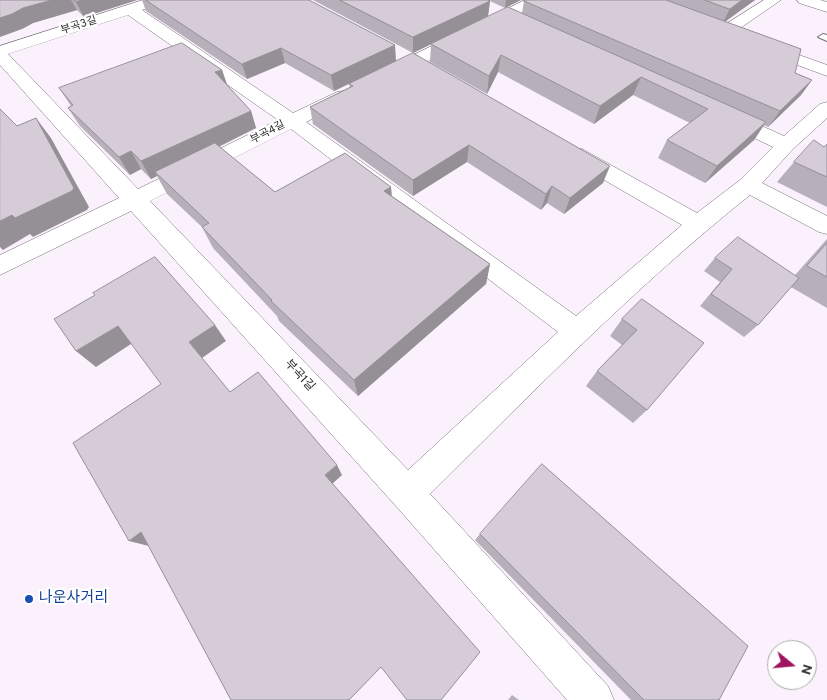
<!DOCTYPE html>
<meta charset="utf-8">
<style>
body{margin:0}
#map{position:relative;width:827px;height:700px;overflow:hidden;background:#faf1fc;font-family:Overpass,sans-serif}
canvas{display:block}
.north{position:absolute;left:767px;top:640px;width:50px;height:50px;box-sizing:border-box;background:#fff;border:1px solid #acabac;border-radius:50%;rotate:107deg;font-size:14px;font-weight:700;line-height:20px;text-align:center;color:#2f2c30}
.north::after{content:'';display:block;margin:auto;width:18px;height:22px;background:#9f135f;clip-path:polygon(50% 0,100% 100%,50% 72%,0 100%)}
</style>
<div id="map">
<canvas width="827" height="700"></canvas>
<div class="north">N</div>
</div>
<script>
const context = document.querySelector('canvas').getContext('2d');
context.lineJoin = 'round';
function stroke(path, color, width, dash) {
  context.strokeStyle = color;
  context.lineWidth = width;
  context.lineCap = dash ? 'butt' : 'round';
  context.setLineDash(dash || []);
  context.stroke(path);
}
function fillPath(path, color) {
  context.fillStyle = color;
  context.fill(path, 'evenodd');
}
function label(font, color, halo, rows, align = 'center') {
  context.font = font + ' Overpass,"Noto Sans KR",sans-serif';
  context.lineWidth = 4.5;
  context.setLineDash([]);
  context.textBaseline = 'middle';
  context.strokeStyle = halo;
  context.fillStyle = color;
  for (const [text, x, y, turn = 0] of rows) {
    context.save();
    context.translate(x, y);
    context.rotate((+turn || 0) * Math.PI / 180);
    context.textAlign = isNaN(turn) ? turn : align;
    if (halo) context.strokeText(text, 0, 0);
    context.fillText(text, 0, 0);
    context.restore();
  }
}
const lane = new Path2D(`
 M 823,34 L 827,35 L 827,41 L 818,37 Z`);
const street = new Path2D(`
 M 143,0 L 165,0 L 163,3 L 142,10 L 293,113 L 337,92 L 343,91 L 349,92 L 352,96 L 349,100 L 306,122 L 576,316 L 682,225 L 568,159 L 565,154 L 568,149 L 575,148 L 582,149 L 697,213 L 740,180 L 773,147 L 719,121 L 716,117 L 719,113 L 726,111 L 733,113 L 784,136 L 820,104 L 827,102 L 827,118 L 793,149 L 762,183 L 827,216 L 827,234 L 819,232 L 750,195 C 636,286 534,391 430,494 L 608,686 L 614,700 L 567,700 L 395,505 L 131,211 L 0,275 L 0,255 L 119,198 L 0,65 L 0,46 ZM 128,15 L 278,120 L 138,189 L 8,54 ZM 291,129 L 558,332 L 408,470 L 150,201 Z
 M 525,0 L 544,0 L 542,3 L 395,78 L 389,79 L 383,78 L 380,74 L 383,70 Z
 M 764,0 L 781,0 L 730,35 L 718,35 L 716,32 L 718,29 Z
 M 797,0 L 820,0 L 827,2 L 827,12 L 799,3 Z
 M 763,42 L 827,65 L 827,76 L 757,50 L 755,47 L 757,44 Z`);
stroke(lane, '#756d77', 2);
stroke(street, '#756d77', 1);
fillPath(lane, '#fff');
fillPath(street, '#fff');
fillPath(new Path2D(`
 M 0,0 L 137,0 L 84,17 L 77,10 L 33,23 L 22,29 Z
 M 142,0 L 309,0 L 396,61 L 334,91 L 285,63 L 247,79 L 146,11 Z
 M 313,0 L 521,0 L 505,8 L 490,1 L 488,16 L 413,53 Z
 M 526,0 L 755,0 L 725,21 L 795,73 L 812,80 L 801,95 L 768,127 L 764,125 L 754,140 L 705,183 L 658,158 L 667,140 L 690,123 L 633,95 L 594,124 L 498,72 L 487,94 L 430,62 L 431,44 L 522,13 L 524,1 Z
 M 222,70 L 227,86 L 251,111 L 256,128 L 219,147 L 275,192 L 391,187 L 392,196 L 490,264 L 486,284 L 358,396 L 279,321 L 277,316 L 213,248 L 202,227 L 167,194 L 157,176 L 151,179 L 141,169 L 130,175 L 80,126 L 68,108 L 71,106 L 59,88 Z
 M 349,84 L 603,183 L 564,214 L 547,203 L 541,210 L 467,162 L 413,196 L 313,124 L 310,107 L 350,87 Z
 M 827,144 L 827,207 L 777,182 L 794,162 L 824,147 Z
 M 827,239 L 827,308 L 791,287 L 758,325 L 744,337 L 700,306 L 720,282 L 704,271 L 715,258 L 795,275 Z
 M 642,299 L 647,410 L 633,423 L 586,386 L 597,371 L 622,345 L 610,336 L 622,319 Z
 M 480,534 L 719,700 L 631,700 L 475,540 Z
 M 512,695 L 519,700 L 508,700 Z`), '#b7afb9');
fillPath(new Path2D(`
 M 52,0 L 71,0 L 77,10 L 33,23 L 22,29 L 0,37 L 0,18 L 23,8 Z
 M 82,0 L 137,0 L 84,17 L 76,2 Z
 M 506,0 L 521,0 L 505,8 Z
 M 742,0 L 755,0 L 722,24 L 730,9 Z
 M 490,1 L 488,16 L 413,53 L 413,37 Z
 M 395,45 L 396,61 L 334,91 L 331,75 Z
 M 281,48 L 285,63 L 247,79 L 242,64 Z
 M 501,55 L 498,72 L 487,94 L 489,76 Z
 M 222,70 L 228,87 L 215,72 Z
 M 641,77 L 633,95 L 594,124 L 600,106 Z
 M 812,80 L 801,95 L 768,127 L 780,111 Z
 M 251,111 L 256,128 L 158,176 L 155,172 L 157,176 L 151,179 L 141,161 Z
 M 36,118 L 51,138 L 89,207 L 87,210 L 33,237 L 30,234 L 3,250 L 0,247 L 0,221 L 12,215 Z
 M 766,122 L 754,140 L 705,183 L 717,166 Z
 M 469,145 L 467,162 L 413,196 L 413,180 Z
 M 131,151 L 141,169 L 130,175 L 119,157 Z
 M 610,166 L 603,183 L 564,214 L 570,198 Z
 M 552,186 L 547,203 L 541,210 L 546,194 Z
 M 391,187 L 392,209 L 384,191 Z
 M 490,264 L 486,284 L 358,396 L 354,380 Z
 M 215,325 L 226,341 L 202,358 L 189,342 Z
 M 118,326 L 134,342 L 96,367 L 76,351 Z
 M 337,465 L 342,475 L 331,485 L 325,475 Z
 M 141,532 L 149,546 L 129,541 Z`), '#958f96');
const building = new Path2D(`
 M 0,0 L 52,0 L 23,8 L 12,14 L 0,18 Z
 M 74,0 L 82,0 L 76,2 Z
 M 146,0 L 309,0 L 395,45 L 331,75 L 281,48 L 242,64 Z
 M 340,0 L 488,0 L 490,1 L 413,37 Z
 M 526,0 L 666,0 L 801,49 L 795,73 L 812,80 L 780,111 L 524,1 Z
 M 705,0 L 742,0 L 730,9 Z
 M 508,7 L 766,122 L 717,166 L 667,140 L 708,109 L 641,77 L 600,106 L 501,55 L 489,76 L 431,44 Z
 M 182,43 L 222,70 L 215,72 L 251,111 L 141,161 L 131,151 L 119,157 L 68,108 L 73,105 L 59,88 Z
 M 413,53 L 610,166 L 570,198 L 552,186 L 546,194 L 469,145 L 413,180 L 310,107 L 353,86 L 349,84 Z
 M 0,109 L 17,126 L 36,118 L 74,188 L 72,191 L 15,218 L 12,215 L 0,221 Z
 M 814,140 L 824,147 L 827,144 L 827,177 L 794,162 Z
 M 215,143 L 275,192 L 345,153 L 391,187 L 384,191 L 490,264 L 354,380 L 271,301 L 272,300 L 202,227 L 209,223 L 155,172 Z
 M 738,237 L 799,278 L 758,325 L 711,294 L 732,269 L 715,258 Z
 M 827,243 L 827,277 L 807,266 Z
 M 155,257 L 215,325 L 189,342 L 230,392 L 258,372 L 337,465 L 325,475 L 480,652 L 441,700 L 407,700 L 381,667 L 349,700 L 231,700 L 141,532 L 129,541 L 73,443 L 161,384 L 118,326 L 76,351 L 54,319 L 95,295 L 93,293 Z
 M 642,299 L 704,343 L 647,410 L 597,371 L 637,330 L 622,319 Z
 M 542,464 L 748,646 L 719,700 L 644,700 L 480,534 Z`);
fillPath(building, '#d5ccd7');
stroke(building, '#958f96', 1);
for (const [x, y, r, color] of [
 [29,599,5,"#1a4fb4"]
]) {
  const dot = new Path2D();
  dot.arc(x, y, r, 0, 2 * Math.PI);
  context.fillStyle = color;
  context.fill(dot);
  stroke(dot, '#fff', 2);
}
label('11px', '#2f2c30', '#fff', [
 ["부곡3길",79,26,-18],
 ["부곡4길",268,133,-27]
]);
label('12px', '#2f2c30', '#fff', [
 ["부곡1길",299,376,47]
]);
label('15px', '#164399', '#fff', [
 ["나운사거리",39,599]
], 'left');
</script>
